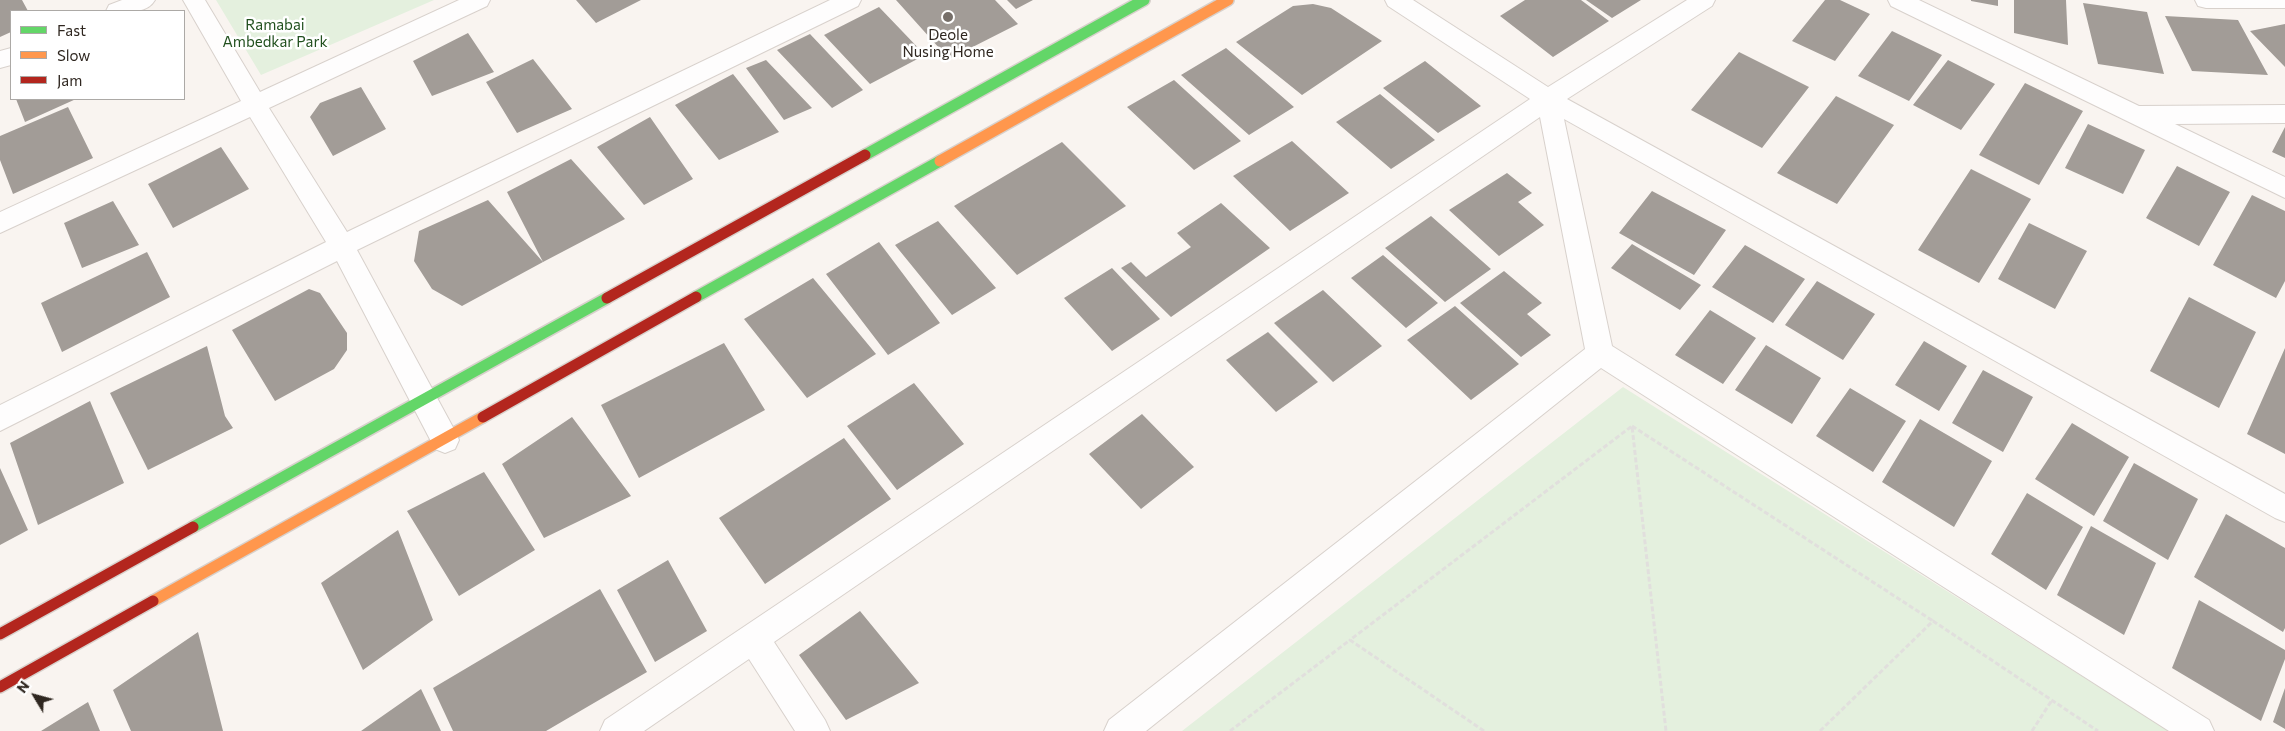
<!DOCTYPE html>
<style>
body{margin:0}
#map{position:relative;width:2285px;height:731px;overflow:hidden;background:#f9f4f0;font-family:Commissioner,sans-serif}
canvas{display:block}
.legend{position:absolute;left:10px;top:10px;width:175px;height:90px;box-sizing:border-box;background:#fff;border:1px solid #aca9a6;margin:0;padding:6px 9px;list-style:none;font-size:15px;color:#2f2720}
.legend li{display:flex;align-items:center;gap:10px;height:25px}
.legend b{width:25px;border:1px solid #aca9a6}
.north{position:absolute;left:10px;top:671px;width:50px;height:50px;-webkit-text-stroke:4px #fff;paint-order:stroke;rotate:307deg;font-size:14px;font-weight:700;line-height:20px;text-align:center;color:#2f2720}
.north::after{content:'';display:block;margin:auto;width:18px;height:22px;background:#2f2720;clip-path:polygon(50% 0,100% 100%,50% 72%,0 100%)}
</style>
<div id="map">
<canvas width="2285" height="731"></canvas>
<ul class="legend">
<li><b style="height:6px;background:#63d668"></b>Fast</li>
<li><b style="height:6px;background:#ff974d"></b>Slow</li>
<li><b style="height:6px;background:#b3261e"></b>Jam</li>
</ul>
<div class="north">N</div>
</div>
<script>
const context = document.querySelector('canvas').getContext('2d');
context.lineJoin = 'round';
function fillPath(path, color) {
  context.fillStyle = color;
  context.fill(path, 'evenodd');
}
function stroke(path, color, width, dash) {
  context.strokeStyle = color;
  context.lineWidth = width;
  context.lineCap = dash ? 'butt' : 'round';
  context.setLineDash(dash || []);
  context.stroke(path);
}
function label(font, color, halo, rows, align = 'center') {
  context.font = font + ' Commissioner,sans-serif';
  context.lineWidth = 5;
  context.setLineDash([]);
  context.textBaseline = 'middle';
  context.strokeStyle = halo;
  context.fillStyle = color;
  for (const [text, x, y, turn = 0] of rows) {
    context.save();
    context.translate(x, y);
    context.rotate((+turn || 0) * Math.PI / 180);
    context.textAlign = isNaN(turn) ? turn : align;
    if (halo) context.strokeText(text, 0, 0);
    context.fillText(text, 0, 0);
    context.restore();
  }
}
fillPath(new Path2D(`
 M 216,0 L 434,0 L 261,75 Z
 M 1623,387 L 2169,731 L 1182,731 Z`), '#e4f0de');
fillPath(new Path2D(`
 M 0,0 L 22,0 L 28,11 L 11,11 L 11,32 L 0,37 Z
 M 576,0 L 641,0 L 596,23 Z
 M 896,0 L 995,0 L 1018,24 L 949,59 Z
 M 1007,0 L 1033,0 L 1016,9 Z
 M 1525,0 L 1581,0 L 1609,21 L 1553,57 L 1500,16 Z
 M 1586,0 L 1641,0 L 1612,18 Z
 M 1825,0 L 1840,0 L 1870,14 L 1835,61 L 1792,41 Z
 M 1971,0 L 1998,0 L 1998,6 L 1971,1 Z
 M 2014,0 L 2066,0 L 2068,45 L 2014,33 Z
 M 2083,3 L 2147,12 L 2164,74 L 2098,64 Z
 M 1313,4 L 1331,8 L 1382,41 L 1302,95 L 1236,42 L 1293,6 Z
 M 879,7 L 925,55 L 870,84 L 824,35 Z
 M 2165,16 L 2238,20 L 2268,75 L 2192,71 Z
 M 2285,24 L 2285,67 L 2250,31 Z
 M 1892,31 L 1942,55 L 1909,101 L 1858,76 Z
 M 468,33 L 494,72 L 432,96 L 413,61 Z
 M 810,34 L 863,90 L 832,108 L 777,50 Z
 M 1226,48 L 1294,107 L 1249,135 L 1181,75 Z
 M 1739,52 L 1809,87 L 1762,148 L 1691,110 Z
 M 533,59 L 572,109 L 517,133 L 486,82 Z
 M 766,60 L 812,108 L 784,120 L 746,68 Z
 M 1948,60 L 1995,84 L 1961,130 L 1913,105 Z
 M 1425,61 L 1481,106 L 1438,133 L 1383,88 Z
 M 733,74 L 779,132 L 719,160 L 675,105 Z
 M 1174,80 L 1241,141 L 1194,170 L 1127,107 Z
 M 2025,83 L 2083,111 L 2039,185 L 1979,155 Z
 M 361,87 L 386,129 L 333,156 L 310,117 L 320,103 Z
 M 1380,94 L 1435,140 L 1391,169 L 1336,122 Z
 M 1836,96 L 1894,125 L 1837,204 L 1777,173 Z
 M 16,99 L 76,99 L 25,122 Z
 M 68,107 L 93,158 L 13,194 L 0,160 L 0,136 Z
 M 650,117 L 693,179 L 644,205 L 597,147 Z
 M 2088,124 L 2145,150 L 2123,194 L 2065,168 Z
 M 2285,127 L 2285,158 L 2272,152 Z
 M 1292,141 L 1349,193 L 1290,231 L 1233,176 Z
 M 1062,142 L 1126,206 L 1017,275 L 954,206 Z
 M 221,147 L 249,189 L 173,228 L 148,184 Z
 M 571,159 L 625,219 L 543,262 L 507,192 Z
 M 2177,166 L 2230,192 L 2199,246 L 2146,218 Z
 M 1971,169 L 2031,199 L 1979,283 L 1918,250 Z
 M 1507,173 L 1532,193 L 1518,202 L 1544,225 L 1499,256 L 1449,210 Z
 M 1652,191 L 1726,230 L 1694,275 L 1619,233 Z
 M 2252,195 L 2285,211 L 2285,281 L 2276,298 L 2213,265 Z
 M 488,200 L 543,262 L 462,306 L 432,289 L 414,261 L 419,231 Z
 M 113,201 L 139,245 L 82,268 L 64,223 Z
 M 1221,203 L 1270,248 L 1171,317 L 1121,268 L 1131,262 L 1146,277 L 1191,247 L 1177,233 Z
 M 1431,216 L 1491,269 L 1445,302 L 1385,248 Z
 M 938,221 L 996,288 L 952,315 L 895,245 Z
 M 2029,223 L 2087,251 L 2055,309 L 1998,279 Z
 M 879,242 L 940,323 L 888,355 L 826,274 Z
 M 1632,244 L 1701,285 L 1680,310 L 1611,268 Z
 M 1745,245 L 1805,279 L 1773,323 L 1712,287 Z
 M 147,252 L 170,297 L 62,352 L 41,303 Z
 M 1383,255 L 1438,303 L 1406,328 L 1351,278 Z
 M 1112,268 L 1160,319 L 1112,351 L 1064,298 Z
 M 1504,271 L 1542,303 L 1527,314 L 1551,335 L 1521,357 L 1460,303 Z
 M 813,278 L 876,354 L 807,398 L 744,319 Z
 M 1817,281 L 1875,314 L 1843,360 L 1785,325 Z
 M 309,289 L 320,293 L 347,333 L 347,350 L 334,369 L 275,401 L 232,330 Z
 M 1323,290 L 1382,346 L 1333,382 L 1274,323 Z
 M 2189,297 L 2256,332 L 2219,408 L 2150,371 Z
 M 1455,306 L 1519,364 L 1471,400 L 1407,340 Z
 M 1710,310 L 1756,338 L 1723,384 L 1675,355 Z
 M 1268,332 L 1318,382 L 1276,412 L 1226,360 Z
 M 1924,341 L 1967,366 L 1939,411 L 1895,385 Z
 M 724,343 L 765,410 L 639,478 L 601,405 Z
 M 1766,345 L 1821,378 L 1792,424 L 1735,390 Z
 M 207,346 L 225,416 L 233,428 L 148,470 L 110,393 Z
 M 2285,348 L 2285,454 L 2247,434 Z
 M 1983,370 L 2033,397 L 2003,452 L 1952,423 Z
 M 914,383 L 964,444 L 897,490 L 847,426 Z
 M 1850,388 L 1906,421 L 1873,472 L 1816,436 Z
 M 90,401 L 124,483 L 38,525 L 10,443 Z
 M 1142,414 L 1194,467 L 1141,509 L 1089,454 Z
 M 572,417 L 631,496 L 544,538 L 502,464 Z
 M 1920,419 L 1992,461 L 1954,527 L 1882,482 Z
 M 2072,423 L 2129,457 L 2094,516 L 2035,479 Z
 M 844,438 L 891,499 L 765,584 L 719,518 Z
 M 2134,463 L 2198,499 L 2168,560 L 2103,521 Z
 M 0,468 L 28,530 L 0,545 Z
 M 484,472 L 535,550 L 459,596 L 407,511 Z
 M 2027,493 L 2083,527 L 2046,590 L 1991,554 Z
 M 2226,514 L 2285,548 L 2285,628 L 2283,632 L 2194,577 Z
 M 2091,526 L 2156,563 L 2124,635 L 2057,595 Z
 M 398,530 L 433,620 L 363,670 L 321,583 Z
 M 668,560 L 707,631 L 655,662 L 617,590 Z
 M 600,589 L 647,672 L 546,731 L 453,731 L 433,688 Z
 M 2199,600 L 2285,650 L 2285,659 L 2261,721 L 2172,668 Z
 M 860,611 L 919,683 L 846,720 L 799,655 Z
 M 198,632 L 223,731 L 131,731 L 113,690 Z
 M 2285,688 L 2285,729 L 2273,722 Z
 M 421,689 L 441,731 L 361,731 Z
 M 88,702 L 100,731 L 41,731 Z`), '#a29c97');
const street = new Path2D(`
 M 122,0 L 155,0 C 146,16 122,11 106,11 L 109,5 Z
 M 183,0 L 205,0 L 260,92 L 459,0 L 490,0 L 487,6 L 269,108 L 347,232 L 830,0 L 861,0 L 858,6 L 357,250 L 455,431 L 459,440 L 455,449 L 445,453 L 435,449 L 337,261 L 0,431 L 0,405 L 326,242 L 250,117 L 0,233 L 0,212 L 241,101 Z
 M 1385,0 L 1413,0 L 1548,87 L 1687,0 L 1715,0 L 1712,6 L 1567,99 L 2285,494 L 2285,522 L 2275,518 L 1564,119 L 1612,346 L 2209,720 L 2214,731 L 2169,731 L 1601,368 L 1146,731 L 1104,731 L 1109,720 L 1585,349 L 1540,117 L 774,642 L 825,720 L 830,731 L 795,731 L 749,659 L 644,731 L 600,731 L 605,720 L 1530,99 L 1388,6 Z
 M 1888,0 L 1919,0 L 2139,106 L 2285,105 L 2285,123 L 2175,124 L 2285,177 L 2285,198 L 1891,6 Z
 M 2195,0 L 2285,0 L 2285,8 L 2206,8 L 2198,6 Z
 M 11,48 L 11,65 L 0,68 L 0,51 Z`);
const fast = new Path2D(`
 M 865,155 L 1144,0
 M 696,297 L 940,161
 M 193,527 L 607,298`);
const slow = new Path2D(`
 M 940,161 L 1228,0
 M 153,601 L 483,417`);
const jam = new Path2D(`
 M 607,298 L 865,155
 M 483,417 L 696,297
 M 0,634 L 193,527
 M 0,687 L 153,601`);
stroke(street, '#d8d1cc', 2);
stroke(fast, '#d8d1cc', 14);
stroke(slow, '#d8d1cc', 14);
stroke(jam, '#d8d1cc', 14);
stroke(new Path2D(`
 M 1632,426 L 1933,621
 M 1230,731 L 1350,640
 M 1484,731 L 1350,640 L 1632,426 L 1666,731
 M 1820,731 L 1933,621 L 2098,731
 M 2032,731 L 2052,700`), '#e1dfdd', 3, [5, 2.5]);
fillPath(street, '#fefdfd');
stroke(fast, '#63d668', 11);
stroke(slow, '#ff974d', 11);
stroke(jam, '#b3261e', 11);
for (const [x, y, r, color] of [
 [948,17,6,"#766f69"]
]) {
  const dot = new Path2D();
  dot.arc(x, y, r, 0, 2 * Math.PI);
  context.fillStyle = color;
  context.fill(dot);
  stroke(dot, '#fff', 2);
}
label('15px', '#21501e', '#fff', [
 ["Ramabai",275,25],
 ["Ambedkar Park",275,42]
]);
label('15px', '#2f2720', '#fff', [
 ["Deole",948,35],
 ["Nusing Home",948,52]
]);
</script>
